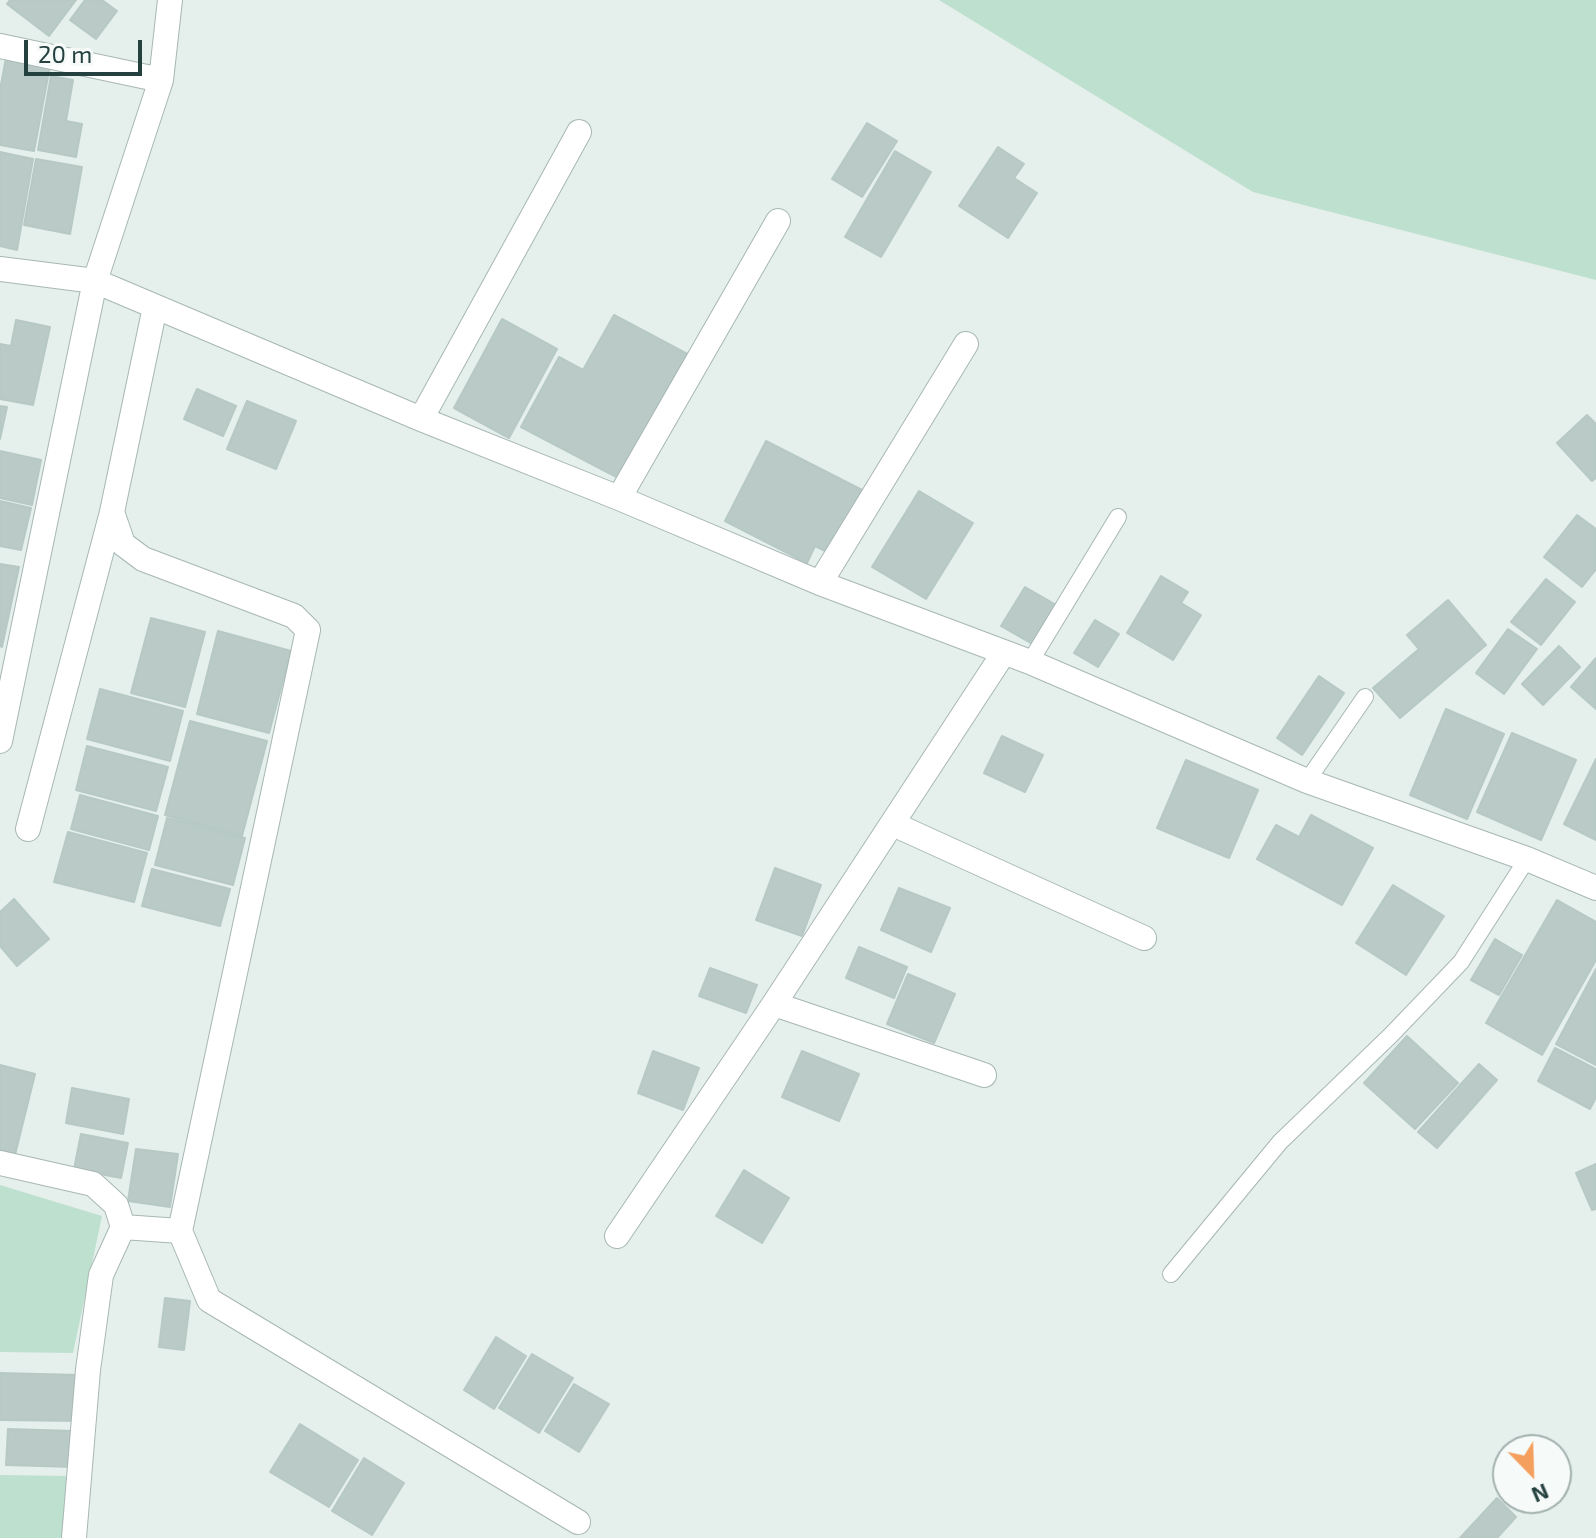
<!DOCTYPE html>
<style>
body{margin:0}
#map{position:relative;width:1596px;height:1538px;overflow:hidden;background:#e5efec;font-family:"Exo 2",sans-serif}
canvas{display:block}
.north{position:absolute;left:1492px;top:1434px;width:80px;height:80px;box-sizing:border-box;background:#f6fbf9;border:2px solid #a2b1af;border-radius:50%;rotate:157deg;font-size:22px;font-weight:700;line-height:32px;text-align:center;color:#24413f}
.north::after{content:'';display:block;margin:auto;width:28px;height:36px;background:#f49f5e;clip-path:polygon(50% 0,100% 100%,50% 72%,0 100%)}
.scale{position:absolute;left:24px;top:40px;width:118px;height:36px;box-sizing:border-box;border:4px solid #24413f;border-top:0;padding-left:10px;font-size:24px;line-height:28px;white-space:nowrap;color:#24413f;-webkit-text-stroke:6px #f6fbf9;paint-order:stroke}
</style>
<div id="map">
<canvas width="1596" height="1538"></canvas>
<div class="north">N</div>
<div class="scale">20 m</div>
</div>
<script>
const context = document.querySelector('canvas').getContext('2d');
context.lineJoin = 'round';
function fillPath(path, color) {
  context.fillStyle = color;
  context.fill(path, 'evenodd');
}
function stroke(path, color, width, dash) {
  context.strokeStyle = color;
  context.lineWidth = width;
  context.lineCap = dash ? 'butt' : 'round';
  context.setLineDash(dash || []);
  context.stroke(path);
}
fillPath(new Path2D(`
 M 939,0 L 1596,0 L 1596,280 L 1253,192 Z
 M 0,1185 L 102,1216 L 73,1353 L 0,1352 Z
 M 0,1475 L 68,1476 L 65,1538 L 0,1538 Z`), '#bee0ce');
const building = new Path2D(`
 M 10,0 L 76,0 L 49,36 L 7,4 Z
 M 85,0 L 102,0 L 117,11 L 96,39 L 70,20 Z
 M 6,58 L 50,66 L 34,151 L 0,145 L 0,90 Z
 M 51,76 L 73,80 L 66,121 L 82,124 L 76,157 L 38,150 Z
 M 867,123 L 897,141 L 862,197 L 832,179 Z
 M 998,147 L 1024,164 L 1014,178 L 1037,193 L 1008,238 L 959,206 Z
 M 895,151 L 931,172 L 881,257 L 845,237 Z
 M 0,152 L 33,159 L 17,250 L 0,246 Z
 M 36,159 L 82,167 L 70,234 L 24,225 Z
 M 614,315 L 693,357 L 626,482 L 521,427 L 559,357 L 583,370 Z
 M 502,319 L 557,349 L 509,438 L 454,408 Z
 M 16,320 L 50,327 L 33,405 L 0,399 L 0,344 L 11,346 Z
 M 197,389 L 236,406 L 223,436 L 184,419 Z
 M 247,401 L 296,421 L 276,469 L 227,449 Z
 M 0,406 L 7,407 L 0,439 Z
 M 1587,415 L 1596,424 L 1596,478 L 1592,481 L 1557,443 Z
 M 766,441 L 868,493 L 835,556 L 815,546 L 807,563 L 725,521 Z
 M 0,451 L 41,460 L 32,505 L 0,498 Z
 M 919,491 L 973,523 L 926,599 L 872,567 Z
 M 0,501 L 31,508 L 21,550 L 0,546 Z
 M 1577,515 L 1596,529 L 1596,569 L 1582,587 L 1544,557 Z
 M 0,564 L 19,567 L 2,647 L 0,646 Z
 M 1161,576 L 1188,592 L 1181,603 L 1201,615 L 1173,660 L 1127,633 Z
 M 1546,579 L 1575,602 L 1541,645 L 1511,622 Z
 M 1025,587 L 1058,606 L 1034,645 L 1001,626 Z
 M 1448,600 L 1486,645 L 1400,718 L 1373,688 L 1419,649 L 1407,635 Z
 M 151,618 L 205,632 L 185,707 L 131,693 Z
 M 1095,620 L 1119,634 L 1098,667 L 1074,653 Z
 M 1508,629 L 1537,649 L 1504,694 L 1476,673 Z
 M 218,631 L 291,651 L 269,733 L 197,714 Z
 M 1559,646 L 1580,667 L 1543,705 L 1522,684 Z
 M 1596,658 L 1596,709 L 1571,687 Z
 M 1319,676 L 1344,693 L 1302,755 L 1277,738 Z
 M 100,689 L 183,711 L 170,761 L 87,739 Z
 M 1446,709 L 1504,734 L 1467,819 L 1410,795 Z
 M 190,721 L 267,741 L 242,836 L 165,815 Z
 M 1512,733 L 1576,760 L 1541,840 L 1477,812 Z
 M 1002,736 L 1043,755 L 1025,792 L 984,773 Z
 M 87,746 L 168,767 L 156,811 L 76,790 Z
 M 1596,759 L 1596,840 L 1564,824 Z
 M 1186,760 L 1258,790 L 1229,858 L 1157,828 Z
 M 80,795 L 158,816 L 149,850 L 71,829 Z
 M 1311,815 L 1373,848 L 1342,905 L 1257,859 L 1276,825 L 1299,837 Z
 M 167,818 L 245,838 L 233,885 L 155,865 Z
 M 68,832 L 147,853 L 134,902 L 54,882 Z
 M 775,868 L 821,885 L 802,936 L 756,920 Z
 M 152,869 L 230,889 L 220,926 L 142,906 Z
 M 1393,885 L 1444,916 L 1406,975 L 1356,943 Z
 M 899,888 L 950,908 L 931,952 L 881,930 Z
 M 14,899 L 49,939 L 17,966 L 0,946 L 0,912 Z
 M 1557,900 L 1596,922 L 1596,960 L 1542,1055 L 1486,1023 Z
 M 1495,939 L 1522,955 L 1499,995 L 1471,980 Z
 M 859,947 L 907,967 L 894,998 L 846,978 Z
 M 710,968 L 757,985 L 746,1013 L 699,996 Z
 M 1596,969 L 1596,1065 L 1556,1044 Z
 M 908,974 L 955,994 L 934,1043 L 887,1024 Z
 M 1407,1036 L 1458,1083 L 1415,1129 L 1364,1083 Z
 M 1555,1048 L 1596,1069 L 1596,1097 L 1590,1109 L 1538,1081 Z
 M 653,1051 L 699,1068 L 683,1110 L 638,1093 Z
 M 802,1051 L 859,1074 L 839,1121 L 782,1097 Z
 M 1479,1064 L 1497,1080 L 1437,1148 L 1418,1132 Z
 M 0,1065 L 35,1074 L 15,1155 L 0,1151 Z
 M 72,1088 L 129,1099 L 123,1134 L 66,1123 Z
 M 81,1134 L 128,1143 L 121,1178 L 74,1169 Z
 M 136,1149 L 178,1154 L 170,1207 L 128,1201 Z
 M 1596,1164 L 1596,1209 L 1592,1210 L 1576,1173 Z
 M 744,1170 L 789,1198 L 762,1243 L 716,1216 Z
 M 165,1298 L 190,1301 L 184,1350 L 159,1347 Z
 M 496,1337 L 526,1356 L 494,1409 L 464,1390 Z
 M 532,1354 L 573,1378 L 539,1433 L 499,1408 Z
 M 0,1373 L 79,1375 L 78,1421 L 0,1420 Z
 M 574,1384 L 609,1404 L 579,1452 L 545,1431 Z
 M 300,1424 L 358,1460 L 329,1507 L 270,1472 Z
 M 8,1429 L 74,1431 L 74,1467 L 6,1465 Z
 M 364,1458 L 404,1483 L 372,1535 L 332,1511 Z
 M 1497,1498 L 1516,1517 L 1497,1538 L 1460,1538 Z`);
fillPath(building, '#bacac6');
stroke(building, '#b7c9c5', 2);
const service = new Path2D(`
 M 1030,662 L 1118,517
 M 1307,781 L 1365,697
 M 1171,1274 L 1280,1142 L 1391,1035 L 1461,962 L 1527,859`);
const minor = new Path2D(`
 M 0,46 L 161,80
 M 0,269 L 95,281 L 421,419 L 619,498 L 820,583 L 1030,662 L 1307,781 L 1527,859 L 1596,888
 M 155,307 L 112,512 L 123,544 L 143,559 L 294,616 L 308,630 L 180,1231 L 209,1300 L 578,1522
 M 421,419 L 579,132
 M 619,498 L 778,221
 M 820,583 L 966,344
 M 0,741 L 95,281 L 161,80 L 170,0
 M 893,824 L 1144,938
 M 28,829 L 112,512
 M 774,1004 L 984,1075
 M 0,1163 L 93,1184 L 116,1205 L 123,1227
 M 617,1236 L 774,1004 L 1003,654
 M 74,1538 L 88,1370 L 101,1275 L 123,1227 L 180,1231`);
stroke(service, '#a7b7b5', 18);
stroke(minor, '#a7b7b5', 26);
stroke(service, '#fff', 16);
stroke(minor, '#fff', 24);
</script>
